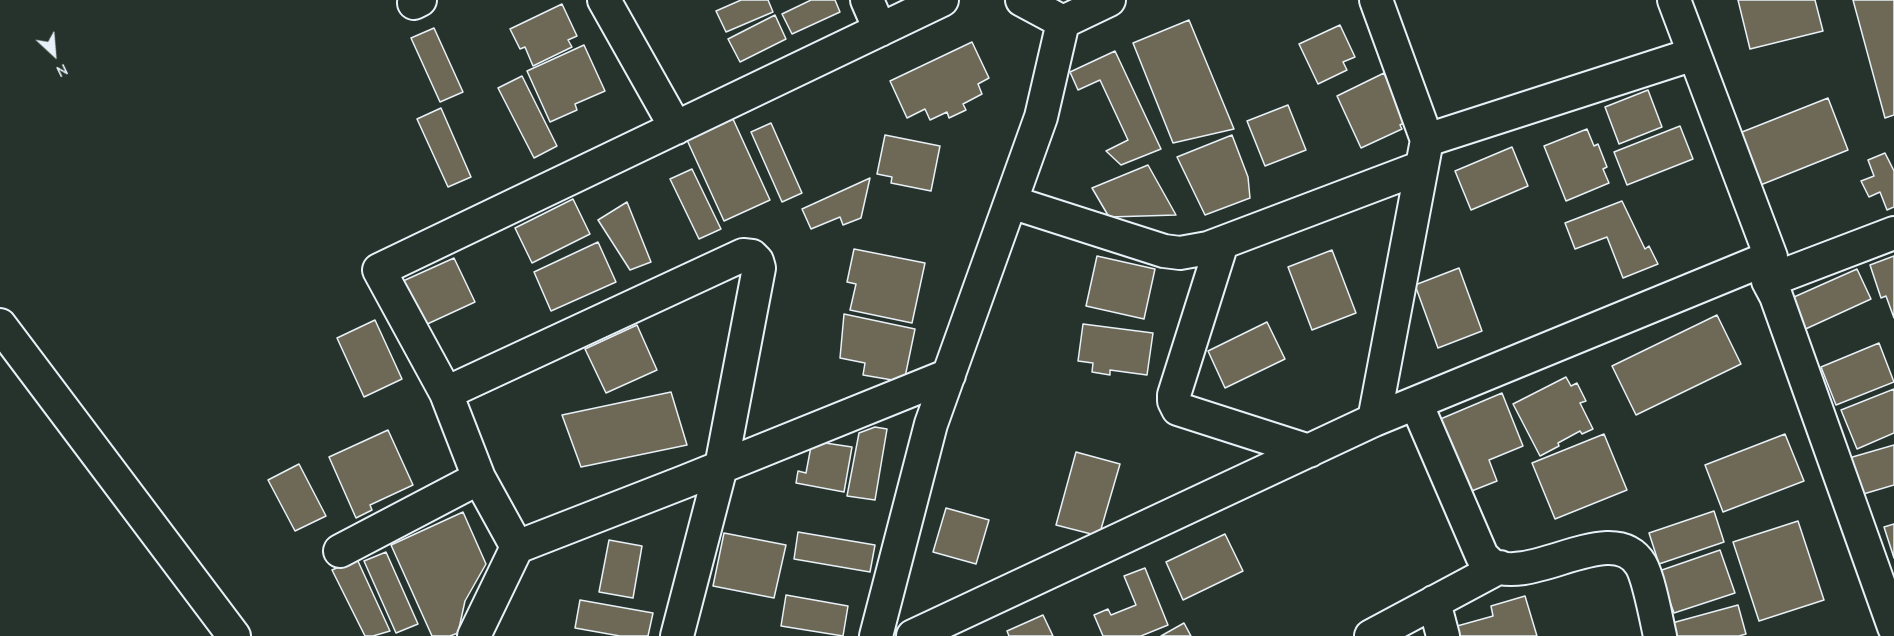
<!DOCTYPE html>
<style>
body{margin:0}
#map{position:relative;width:1894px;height:636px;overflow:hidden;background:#26332d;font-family:"Comic Neue",sans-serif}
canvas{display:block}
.north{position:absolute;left:24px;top:24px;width:60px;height:60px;-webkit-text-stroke:4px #26332d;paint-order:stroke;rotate:154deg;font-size:16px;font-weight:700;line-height:24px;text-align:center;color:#e8f1f8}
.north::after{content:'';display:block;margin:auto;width:21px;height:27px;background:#e8f1f8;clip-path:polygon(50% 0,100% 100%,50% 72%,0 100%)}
</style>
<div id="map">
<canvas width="1894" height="636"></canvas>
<div class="north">N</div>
</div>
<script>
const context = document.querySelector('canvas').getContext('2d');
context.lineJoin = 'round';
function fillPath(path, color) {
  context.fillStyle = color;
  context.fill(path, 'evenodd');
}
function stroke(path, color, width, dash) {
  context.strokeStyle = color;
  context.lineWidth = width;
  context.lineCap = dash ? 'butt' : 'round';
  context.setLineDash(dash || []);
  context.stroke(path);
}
const building = new Path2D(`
 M 741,0 L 768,0 L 773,12 L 726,32 L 716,11 Z
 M 811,0 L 835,0 L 840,12 L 792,34 L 782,14 Z
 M 1738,0 L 1815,0 L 1823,31 L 1750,49 Z
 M 1853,0 L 1894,0 L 1894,115 L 1885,118 Z
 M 562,4 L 577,36 L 568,40 L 572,47 L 533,66 L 525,47 L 520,49 L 510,29 Z
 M 775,15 L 786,39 L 740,62 L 728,39 Z
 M 1189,20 L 1234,129 L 1173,143 L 1133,43 Z
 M 1340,25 L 1355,57 L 1343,62 L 1347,70 L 1318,84 L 1299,44 Z
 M 434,28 L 463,92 L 440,102 L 411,38 Z
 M 972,42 L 989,78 L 978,84 L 982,94 L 963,104 L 966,110 L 949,118 L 947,112 L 930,120 L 925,109 L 907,118 L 890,81 Z
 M 584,45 L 605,91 L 575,104 L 577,110 L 550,122 L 527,71 Z
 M 1115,51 L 1161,149 L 1121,165 L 1106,151 L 1128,140 L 1100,80 L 1078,90 L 1070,72 Z
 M 1384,73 L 1391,89 L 1395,86 L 1409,120 L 1400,125 L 1402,129 L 1361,148 L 1337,96 Z
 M 522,76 L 557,146 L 534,158 L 498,88 Z
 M 1648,90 L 1662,127 L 1619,144 L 1605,107 Z
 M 1828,98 L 1848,150 L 1758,186 L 1737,134 Z
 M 1288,105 L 1306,150 L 1265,166 L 1247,121 Z
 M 441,108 L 471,177 L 448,187 L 417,119 Z
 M 733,119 L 770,200 L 724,221 L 687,140 Z
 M 771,123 L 802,193 L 782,202 L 751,132 Z
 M 1680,126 L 1693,159 L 1627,185 L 1614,152 Z
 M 1587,129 L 1594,146 L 1598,144 L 1607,167 L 1603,169 L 1609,183 L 1566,201 L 1544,146 Z
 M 885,135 L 940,146 L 931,191 L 891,183 L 892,177 L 877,174 Z
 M 1232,135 L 1248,177 L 1250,198 L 1205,215 L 1177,157 Z
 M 1512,147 L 1528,186 L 1471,210 L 1455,171 Z
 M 1885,153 L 1894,171 L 1894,207 L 1887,210 L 1880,192 L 1869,197 L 1861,181 L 1874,176 L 1868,160 Z
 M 1148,165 L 1176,215 L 1109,217 L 1092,188 Z
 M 692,169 L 721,229 L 699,239 L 670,179 Z
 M 870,178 L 861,218 L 843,225 L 840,217 L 811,229 L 802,209 Z
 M 573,199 L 590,234 L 532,263 L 515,228 Z
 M 1622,201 L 1645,249 L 1649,246 L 1658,264 L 1623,278 L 1607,237 L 1575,249 L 1565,223 Z
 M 627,202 L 651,262 L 630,270 L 598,220 Z
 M 598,242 L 616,282 L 551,311 L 534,272 Z
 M 854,249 L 925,263 L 912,323 L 850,310 L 856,284 L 847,282 Z
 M 1332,250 L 1356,313 L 1312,330 L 1288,267 Z
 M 1097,256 L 1155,269 L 1144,319 L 1086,306 Z
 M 1894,256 L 1894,318 L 1886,296 L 1881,298 L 1870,265 Z
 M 454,258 L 475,302 L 423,326 L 403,281 Z
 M 1459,268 L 1482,331 L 1438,348 L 1415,285 Z
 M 1857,269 L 1871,299 L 1799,332 L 1785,301 Z
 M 844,314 L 915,329 L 904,382 L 863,375 L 865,363 L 840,358 Z
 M 1717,315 L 1741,364 L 1636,415 L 1612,366 Z
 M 375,320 L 402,379 L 364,397 L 337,338 Z
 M 1267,322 L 1285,359 L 1225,388 L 1208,351 Z
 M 1083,324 L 1153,333 L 1147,375 L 1110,370 L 1110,375 L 1092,372 L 1093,363 L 1078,361 Z
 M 637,325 L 657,370 L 606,393 L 585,349 Z
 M 1879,343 L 1894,382 L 1836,405 L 1821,367 Z
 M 1566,377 L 1571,386 L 1577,383 L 1586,401 L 1580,403 L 1593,429 L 1582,434 L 1580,431 L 1558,443 L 1559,446 L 1540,456 L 1513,404 Z
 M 1894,389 L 1894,433 L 1857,449 L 1841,410 Z
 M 671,392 L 687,445 L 581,467 L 562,415 Z
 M 1502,393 L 1523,446 L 1489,460 L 1497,481 L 1459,496 L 1431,423 Z
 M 875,427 L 887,429 L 875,500 L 847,496 L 859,433 Z
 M 388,430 L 413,485 L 370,505 L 372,510 L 356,518 L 329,457 Z
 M 1604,434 L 1627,490 L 1555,519 L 1532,463 Z
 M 1785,434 L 1804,481 L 1723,512 L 1705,465 Z
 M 812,441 L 852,447 L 844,492 L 796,483 L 798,471 L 806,473 Z
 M 1894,445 L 1894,485 L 1860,495 L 1849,458 Z
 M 1076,452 L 1120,464 L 1099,536 L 1056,525 Z
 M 299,464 L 326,516 L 295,531 L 268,480 Z
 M 946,508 L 989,520 L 976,564 L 933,552 Z
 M 1714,511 L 1724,542 L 1659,564 L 1649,533 Z
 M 463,512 L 486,564 L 465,601 L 458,633 L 450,636 L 432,636 L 391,545 Z
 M 1798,521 L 1824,600 L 1759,621 L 1733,542 Z
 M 1894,524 L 1894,558 L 1884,527 Z
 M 798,532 L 875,545 L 870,572 L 794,559 Z
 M 724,533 L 786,545 L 774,598 L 713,586 Z
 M 1225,534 L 1243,571 L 1183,600 L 1166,562 Z
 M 609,540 L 642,546 L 633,598 L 599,592 Z
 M 1720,550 L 1735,593 L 1674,613 L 1659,571 Z
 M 386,552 L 418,624 L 396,633 L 364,561 Z
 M 357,559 L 390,631 L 373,636 L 365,636 L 332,570 Z
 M 1145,568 L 1168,625 L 1141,636 L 1103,636 L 1094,615 L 1108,609 L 1111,615 L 1136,605 L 1124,576 Z
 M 786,595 L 848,606 L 843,636 L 781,626 Z
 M 1525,596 L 1537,636 L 1452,636 L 1450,628 L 1493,616 L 1491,606 Z
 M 580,600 L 653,613 L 648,636 L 620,636 L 575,628 Z
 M 1738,605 L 1746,634 L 1739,636 L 1664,636 L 1661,626 Z
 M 1043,615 L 1053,636 L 1009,636 L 1007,631 Z
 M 1184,623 L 1191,636 L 1161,636 Z`);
fillPath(building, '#6e6956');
stroke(building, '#e8f1f8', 1.5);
const street = new Path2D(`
 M 604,0 L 676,128
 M 867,0 L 880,30
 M 942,0 L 379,270 L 446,393 L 479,478 L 517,547 L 684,482 L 949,375
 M 1022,0 L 1063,22
 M 1674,0 L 1771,257 L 1768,281 L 1776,296 L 1894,627
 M 414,3 L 420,0
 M 1427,140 L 1694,54
 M 1011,202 L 1164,251 L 1180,253 L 1208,248 L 1422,167
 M 1222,243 L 1174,395 L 1174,401 L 1178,409 L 1309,451
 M 1768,281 L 1894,233
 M 0,325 L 234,636
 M 446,393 L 743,255 L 752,256 L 757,261 L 759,268 L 721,467 L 677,636
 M 1416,403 L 1482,556 C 1485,559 1489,563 1492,565 C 1532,586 1613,518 1641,565 C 1649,579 1656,618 1660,636
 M 1374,420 L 1771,257
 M 340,551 L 479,478
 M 1434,602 L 1443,636
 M 474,636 L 517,547
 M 876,636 L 931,424 L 1041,117 L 1063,22 L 1109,0
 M 913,636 L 1374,420 L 1427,140 L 1376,0
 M 1371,636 L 1500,567`);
stroke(street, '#e8f1f8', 36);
stroke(street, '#26332d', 32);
</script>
